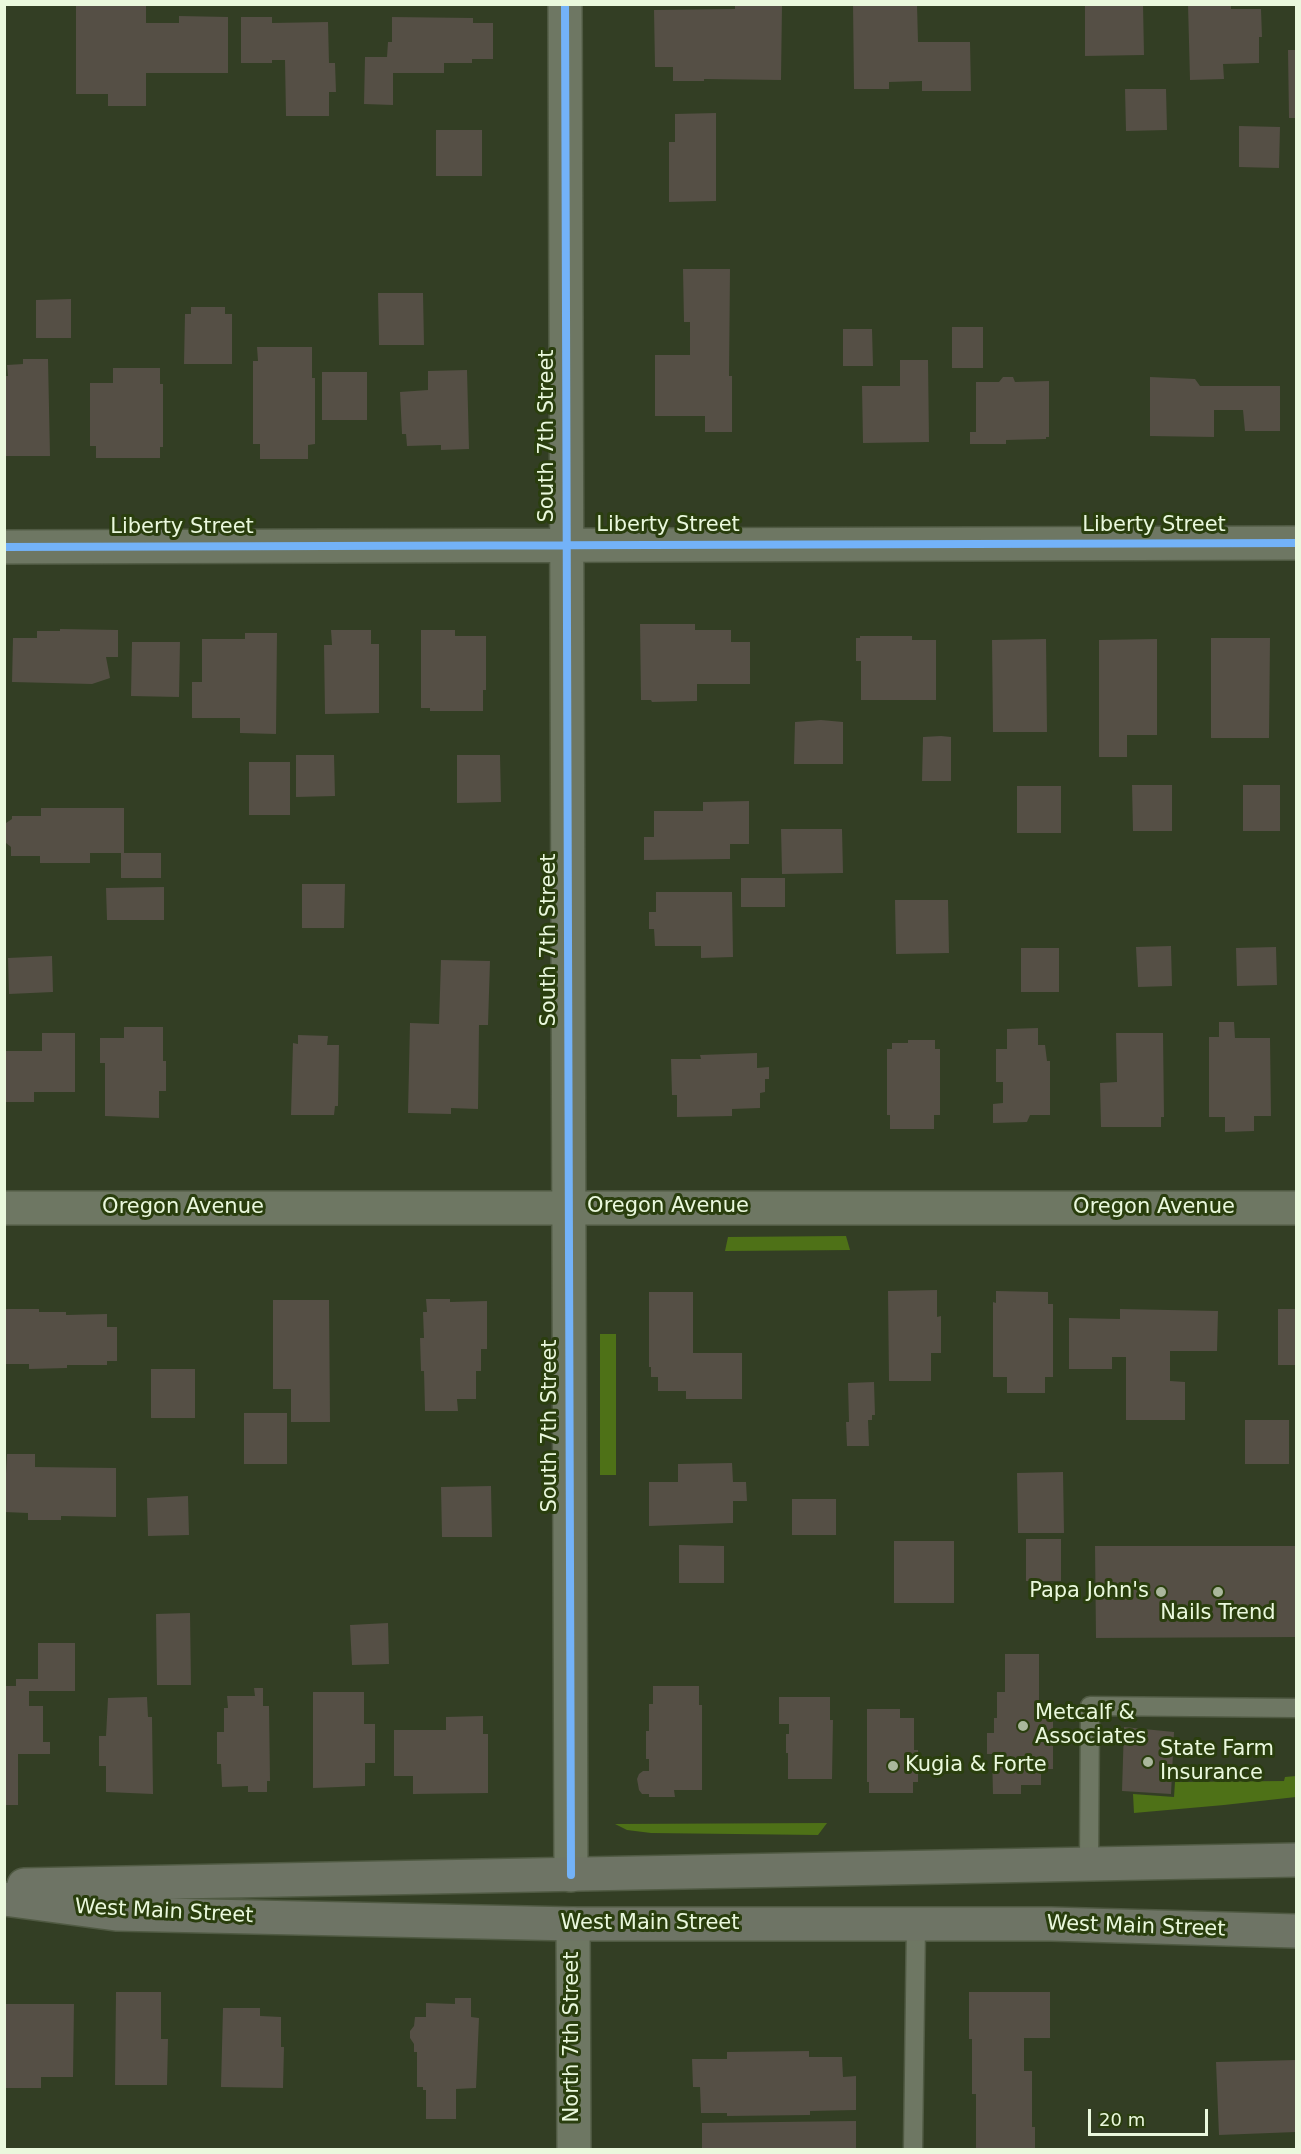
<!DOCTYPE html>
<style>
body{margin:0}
#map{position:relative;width:1301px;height:2154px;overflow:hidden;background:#333e24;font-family:"DejaVu Sans",sans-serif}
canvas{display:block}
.frame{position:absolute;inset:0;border:6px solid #eaf8dd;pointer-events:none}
.scale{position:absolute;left:1088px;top:2109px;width:120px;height:27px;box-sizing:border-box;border:3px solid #eaf8dd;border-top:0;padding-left:8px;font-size:18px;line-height:21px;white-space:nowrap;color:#eaf8dd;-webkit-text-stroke:4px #2a3e0e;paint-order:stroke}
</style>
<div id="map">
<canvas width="1301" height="2154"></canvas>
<div class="frame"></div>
<div class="scale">20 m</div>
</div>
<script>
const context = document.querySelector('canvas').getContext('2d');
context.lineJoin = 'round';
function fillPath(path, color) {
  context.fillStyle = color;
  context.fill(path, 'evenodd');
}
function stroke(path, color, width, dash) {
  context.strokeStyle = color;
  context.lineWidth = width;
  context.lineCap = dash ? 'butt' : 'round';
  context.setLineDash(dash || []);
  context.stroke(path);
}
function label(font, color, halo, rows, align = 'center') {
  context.font = font + ' "DejaVu Sans",sans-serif';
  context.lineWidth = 6;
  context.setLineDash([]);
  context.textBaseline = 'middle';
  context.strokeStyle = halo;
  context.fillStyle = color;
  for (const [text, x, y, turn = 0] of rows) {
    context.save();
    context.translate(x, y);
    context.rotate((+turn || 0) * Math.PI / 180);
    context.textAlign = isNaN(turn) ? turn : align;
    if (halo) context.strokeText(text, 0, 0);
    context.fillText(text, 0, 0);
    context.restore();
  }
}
fillPath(new Path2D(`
 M 846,1236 L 850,1250 L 725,1251 L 728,1237 Z
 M 600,1334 L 616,1334 L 616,1475 L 600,1475 Z
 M 1296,1776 L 1296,1797 L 1224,1805 L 1134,1813 L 1133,1794 L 1174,1797 L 1175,1782 L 1284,1781 L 1285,1777 Z
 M 827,1823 L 818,1835 L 651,1833 L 627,1830 L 615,1824 Z`), '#4e7117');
fillPath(new Path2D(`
 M 76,4 L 146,4 L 146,23 L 179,23 L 179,16 L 228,17 L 228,73 L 146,73 L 146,106 L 108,106 L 108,94 L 76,94 Z
 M 752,4 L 782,5 L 781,80 L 704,79 L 704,81 L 673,81 L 673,67 L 655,67 L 654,10 L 735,9 L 735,5 Z
 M 853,4 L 917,4 L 918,42 L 970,42 L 971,91 L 922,91 L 922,81 L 889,82 L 889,89 L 854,89 Z
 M 1085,4 L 1143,4 L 1144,55 L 1085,56 Z
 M 1188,4 L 1231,4 L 1231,9 L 1261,9 L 1262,37 L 1259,37 L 1259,63 L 1223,64 L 1224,79 L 1190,80 Z
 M 241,17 L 272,17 L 272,23 L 328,22 L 329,63 L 335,63 L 336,92 L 329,92 L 329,116 L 286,116 L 285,60 L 272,60 L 272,63 L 241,63 Z
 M 392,17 L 473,18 L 473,23 L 493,23 L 493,59 L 472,59 L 472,63 L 444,63 L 444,73 L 393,73 L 393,105 L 364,104 L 365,57 L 387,57 L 388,42 L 392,42 Z
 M 1288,50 L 1296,50 L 1296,118 L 1289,118 Z
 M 1125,89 L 1166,89 L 1167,130 L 1126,131 Z
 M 716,113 L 716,201 L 669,202 L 669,142 L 675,142 L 675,114 Z
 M 1239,126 L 1280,127 L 1279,168 L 1239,167 Z
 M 436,130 L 482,130 L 482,176 L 436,176 Z
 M 683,269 L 730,269 L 729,376 L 732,376 L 732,432 L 705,432 L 705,416 L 655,416 L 655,355 L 690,355 L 690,322 L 684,322 Z
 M 378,293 L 423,293 L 424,345 L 379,345 Z
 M 71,299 L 71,338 L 36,338 L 36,300 Z
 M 191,307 L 225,307 L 225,314 L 232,314 L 232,364 L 184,364 L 185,314 L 191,314 Z
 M 952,327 L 983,327 L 983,368 L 952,368 Z
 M 843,329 L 872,329 L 873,366 L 843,366 Z
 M 257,347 L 312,347 L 312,378 L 315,378 L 315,444 L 308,445 L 308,459 L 260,459 L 260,444 L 253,444 L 253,361 L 258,361 Z
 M 23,359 L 48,359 L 50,456 L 5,456 L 5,376 L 8,376 L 7,365 L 23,364 Z
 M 900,360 L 928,360 L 929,442 L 863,443 L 862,386 L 900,386 Z
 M 113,368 L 160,368 L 160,384 L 163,384 L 163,447 L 160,447 L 160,458 L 96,458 L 96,446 L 90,446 L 90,383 L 113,383 Z
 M 467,370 L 469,449 L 441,450 L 441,445 L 407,446 L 406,434 L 402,434 L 400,392 L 428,390 L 428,371 Z
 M 322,372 L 367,372 L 367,420 L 322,420 Z
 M 1003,377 L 1013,377 L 1015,382 L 1049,381 L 1049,437 L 1046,437 L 1046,439 L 1006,440 L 1006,444 L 970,444 L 970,432 L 976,432 L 976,382 L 999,382 Z
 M 1150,377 L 1195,379 L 1200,386 L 1280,386 L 1280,431 L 1245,431 L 1243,410 L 1214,410 L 1214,437 L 1150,436 Z
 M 640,624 L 695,624 L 695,630 L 731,630 L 731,642 L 750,642 L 750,684 L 697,684 L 697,701 L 652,702 L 651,700 L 641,700 Z
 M 60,629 L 118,630 L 118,657 L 106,657 L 110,678 L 92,684 L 12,682 L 13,638 L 37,638 L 37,631 L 60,631 Z
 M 331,630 L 371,630 L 371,644 L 379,644 L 379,713 L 325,714 L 324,645 L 332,645 Z
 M 421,630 L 455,630 L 455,636 L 486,636 L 486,690 L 483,690 L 483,711 L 430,711 L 430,708 L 421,708 Z
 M 245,633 L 277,633 L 276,734 L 240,733 L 240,718 L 192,718 L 192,682 L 202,682 L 202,639 L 245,639 Z
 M 860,636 L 912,636 L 912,640 L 936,640 L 936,700 L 861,700 L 861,661 L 856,661 L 856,638 L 860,638 Z
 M 1211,638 L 1270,638 L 1269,738 L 1211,738 Z
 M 1046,639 L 1047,732 L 993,732 L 992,640 Z
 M 1157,639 L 1157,735 L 1127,735 L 1127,757 L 1099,757 L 1099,640 Z
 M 132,642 L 180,642 L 179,697 L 131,696 Z
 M 821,720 L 843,722 L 843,764 L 794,764 L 795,722 Z
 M 941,736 L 951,737 L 951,781 L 922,781 L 923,737 Z
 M 296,755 L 334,755 L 335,796 L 296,797 Z
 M 457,755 L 500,755 L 501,802 L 457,803 Z
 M 249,762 L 290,762 L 290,815 L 249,815 Z
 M 1132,785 L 1172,785 L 1172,831 L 1133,831 Z
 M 1243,785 L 1280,785 L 1280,831 L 1243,831 Z
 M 1017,786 L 1061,786 L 1061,833 L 1017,833 Z
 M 749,801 L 749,844 L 730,844 L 730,859 L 644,860 L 644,837 L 654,837 L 654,811 L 703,811 L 703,802 Z
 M 41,808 L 124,808 L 124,853 L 161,853 L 161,878 L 121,878 L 121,853 L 90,853 L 90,863 L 40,863 L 40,856 L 11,856 L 11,847 L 6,843 L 6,823 L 12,819 L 12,816 L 41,816 Z
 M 781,829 L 842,829 L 843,873 L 782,874 Z
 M 741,878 L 785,878 L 785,907 L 741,907 Z
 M 302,884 L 345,884 L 344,928 L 302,928 Z
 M 164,887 L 164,920 L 107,920 L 106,888 Z
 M 656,892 L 732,892 L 733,957 L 701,958 L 701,946 L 655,946 L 654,929 L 649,929 L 649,912 L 656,912 Z
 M 895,900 L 948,900 L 949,953 L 896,954 Z
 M 1171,946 L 1172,986 L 1138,987 L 1136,947 Z
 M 1276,947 L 1277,985 L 1237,986 L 1236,948 Z
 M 1021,948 L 1059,948 L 1059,992 L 1021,992 Z
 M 52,956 L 53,992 L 9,994 L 8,958 Z
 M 441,960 L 490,961 L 488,1025 L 479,1025 L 478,1109 L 451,1108 L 451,1114 L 408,1113 L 410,1023 L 439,1024 Z
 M 1219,1022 L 1234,1022 L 1235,1038 L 1270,1038 L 1271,1116 L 1254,1116 L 1254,1131 L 1225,1132 L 1225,1117 L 1209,1117 L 1209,1037 L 1219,1037 Z
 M 124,1027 L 163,1027 L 163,1061 L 166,1061 L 166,1091 L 159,1091 L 159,1118 L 105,1116 L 105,1063 L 100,1063 L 100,1038 L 124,1038 Z
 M 1038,1028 L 1038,1045 L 1045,1045 L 1047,1061 L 1050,1061 L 1050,1115 L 1030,1115 L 1027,1122 L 993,1123 L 993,1104 L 1003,1103 L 1003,1082 L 996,1082 L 996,1049 L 1007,1049 L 1007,1029 Z
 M 42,1033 L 75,1033 L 75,1092 L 34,1092 L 34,1102 L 4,1102 L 4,1051 L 42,1051 Z
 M 1116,1033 L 1163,1033 L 1164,1117 L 1161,1117 L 1161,1127 L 1101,1127 L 1100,1083 L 1117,1082 Z
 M 298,1035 L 328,1036 L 327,1045 L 339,1045 L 338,1106 L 335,1106 L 334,1115 L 291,1115 L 293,1043 L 298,1044 Z
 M 908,1040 L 935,1040 L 935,1049 L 940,1049 L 940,1115 L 934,1115 L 934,1129 L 890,1129 L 890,1115 L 887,1115 L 887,1049 L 892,1049 L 892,1043 L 908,1043 Z
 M 757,1053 L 757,1068 L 769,1067 L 769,1079 L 765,1079 L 765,1092 L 760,1093 L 760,1108 L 732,1109 L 732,1116 L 677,1117 L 677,1095 L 672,1095 L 671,1059 L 701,1059 L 700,1055 Z
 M 937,1290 L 937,1317 L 941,1316 L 941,1353 L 931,1353 L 931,1381 L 889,1381 L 888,1291 Z
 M 996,1291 L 1048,1292 L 1048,1304 L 1053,1304 L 1053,1377 L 1045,1377 L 1045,1393 L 1007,1393 L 1007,1377 L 993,1377 L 993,1302 L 996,1303 Z
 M 649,1292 L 693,1292 L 693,1353 L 742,1353 L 742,1399 L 686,1399 L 686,1391 L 658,1391 L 658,1377 L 651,1377 L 651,1367 L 649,1367 Z
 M 426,1299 L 450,1299 L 450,1302 L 487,1301 L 487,1349 L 481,1349 L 481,1371 L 476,1371 L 476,1399 L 457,1399 L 458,1411 L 425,1411 L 424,1371 L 421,1371 L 420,1338 L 424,1338 L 423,1312 L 427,1312 Z
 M 273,1300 L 329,1300 L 330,1422 L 291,1422 L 291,1389 L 273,1389 Z
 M 4,1309 L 39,1309 L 39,1312 L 66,1312 L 66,1315 L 107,1314 L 107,1327 L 117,1327 L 117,1361 L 107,1361 L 107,1365 L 67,1365 L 67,1368 L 29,1369 L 29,1364 L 4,1364 Z
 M 1120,1309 L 1218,1311 L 1217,1351 L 1170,1351 L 1170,1381 L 1185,1382 L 1185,1420 L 1126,1420 L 1126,1357 L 1112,1357 L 1112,1369 L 1069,1369 L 1069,1318 L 1120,1319 Z
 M 1278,1309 L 1296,1309 L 1296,1365 L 1278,1365 Z
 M 151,1369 L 195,1369 L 195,1418 L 151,1418 Z
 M 874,1382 L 875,1415 L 872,1415 L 872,1420 L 868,1420 L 869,1446 L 847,1446 L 846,1422 L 849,1422 L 848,1383 Z
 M 244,1413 L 287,1413 L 287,1464 L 244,1464 Z
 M 1245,1420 L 1289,1420 L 1289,1464 L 1245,1464 Z
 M 7,1454 L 35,1454 L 35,1467 L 116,1468 L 116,1517 L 61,1516 L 61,1520 L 28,1520 L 28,1513 L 4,1512 Z
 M 732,1463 L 733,1482 L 746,1482 L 747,1501 L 733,1501 L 733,1523 L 649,1526 L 649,1482 L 678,1482 L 678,1464 Z
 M 1063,1472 L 1064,1533 L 1018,1533 L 1017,1473 Z
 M 491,1486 L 492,1537 L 442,1537 L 441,1487 Z
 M 188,1496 L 189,1535 L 148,1536 L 147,1498 Z
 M 792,1499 L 836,1499 L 836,1535 L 792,1535 Z
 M 1026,1539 L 1061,1539 L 1061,1581 L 1026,1581 Z
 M 894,1541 L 954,1541 L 954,1603 L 894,1603 Z
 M 679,1545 L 724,1546 L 724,1583 L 679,1583 Z
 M 1095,1546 L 1296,1546 L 1296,1637 L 1096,1638 Z
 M 190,1613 L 191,1685 L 157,1685 L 156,1614 Z
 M 388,1623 L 389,1664 L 352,1665 L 350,1625 Z
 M 38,1643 L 75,1643 L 75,1691 L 29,1691 L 29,1706 L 43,1706 L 43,1742 L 50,1742 L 50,1754 L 18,1754 L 18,1805 L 4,1805 L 4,1686 L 16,1686 L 16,1679 L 38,1679 Z
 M 1005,1654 L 1039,1654 L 1039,1716 L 1053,1716 L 1053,1769 L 1041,1769 L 1041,1785 L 1021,1785 L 1021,1794 L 993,1794 L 992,1754 L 987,1754 L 987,1733 L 994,1733 L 994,1718 L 997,1718 L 997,1692 L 1005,1692 Z
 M 653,1686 L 699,1686 L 699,1705 L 702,1705 L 702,1790 L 674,1790 L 675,1797 L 649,1797 L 649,1794 L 642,1794 L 639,1790 L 637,1779 L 639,1774 L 643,1771 L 649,1771 L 649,1759 L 646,1759 L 646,1731 L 649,1731 L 649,1704 L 653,1704 Z
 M 254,1688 L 263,1688 L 263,1706 L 269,1706 L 270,1781 L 267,1781 L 267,1792 L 248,1792 L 248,1786 L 222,1787 L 221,1764 L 217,1764 L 217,1732 L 224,1732 L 224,1708 L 228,1708 L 227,1696 L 255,1696 Z
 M 313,1692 L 364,1692 L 364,1724 L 375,1724 L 375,1763 L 365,1763 L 365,1786 L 313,1788 Z
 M 147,1697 L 148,1717 L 152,1717 L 153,1794 L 106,1792 L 106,1766 L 99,1766 L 99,1736 L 106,1736 L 108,1698 Z
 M 779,1697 L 830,1697 L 830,1720 L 833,1720 L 832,1779 L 788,1779 L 788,1753 L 786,1753 L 786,1734 L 789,1734 L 789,1724 L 779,1724 Z
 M 867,1709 L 900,1709 L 900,1718 L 914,1718 L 914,1750 L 918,1750 L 918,1782 L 913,1782 L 913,1793 L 869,1793 L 869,1782 L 867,1782 Z
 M 483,1716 L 483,1734 L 488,1734 L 488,1793 L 413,1794 L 413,1776 L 394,1776 L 394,1730 L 446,1730 L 446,1717 Z
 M 1124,1727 L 1174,1732 L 1171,1794 L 1122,1791 Z
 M 116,1992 L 161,1992 L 161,2039 L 168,2039 L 167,2085 L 115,2085 Z
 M 969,1992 L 1050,1992 L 1050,2038 L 1024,2038 L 1024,2071 L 1032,2071 L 1032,2127 L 1035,2127 L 1035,2149 L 976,2150 L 976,2094 L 972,2094 L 972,2039 L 969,2039 Z
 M 455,1998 L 471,1998 L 471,2017 L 479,2018 L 476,2088 L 456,2089 L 456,2119 L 426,2119 L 426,2090 L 423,2090 L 423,2087 L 417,2087 L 417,2052 L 414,2052 L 414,2044 L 410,2038 L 410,2031 L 414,2026 L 415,2017 L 426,2017 L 426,2003 L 455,2004 Z
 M 4,2004 L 74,2004 L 73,2077 L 41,2077 L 41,2088 L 4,2088 Z
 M 223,2008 L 260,2008 L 260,2016 L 281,2017 L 281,2047 L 284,2047 L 283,2088 L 221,2087 Z
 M 809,2051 L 809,2057 L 842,2057 L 843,2077 L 856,2076 L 856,2110 L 810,2111 L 810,2115 L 727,2116 L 727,2113 L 701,2113 L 700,2087 L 693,2087 L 692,2059 L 727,2059 L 727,2052 Z
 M 1296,2060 L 1296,2132 L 1219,2135 L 1216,2062 Z
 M 856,2121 L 856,2150 L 702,2150 L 702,2123 Z`), '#554f45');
const lane = new Path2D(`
 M 1089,1865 L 1090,1706 L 1296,1708
 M 913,2150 L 916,1923`);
const street = new Path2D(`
 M 565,4 L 571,1875
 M 4,547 L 1296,543
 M 4,1208 L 1296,1208
 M 573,1924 L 574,2150`);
const primary = new Path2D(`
 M 24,1885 L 1296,1860
 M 4,1899 L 116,1914 L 573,1924 L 1051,1924 L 1296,1931`);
stroke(lane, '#505a43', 21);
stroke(street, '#505a43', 36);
stroke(primary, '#505a43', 36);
stroke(lane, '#6e7763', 18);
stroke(street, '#6e7763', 33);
stroke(primary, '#6e7465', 33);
stroke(new Path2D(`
 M 565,4 L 571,1875
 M 4,547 L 1296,543`), '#73b2f8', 8);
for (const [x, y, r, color] of [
 [1161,1592,6,"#aab79c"],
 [1218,1592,6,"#aab79c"],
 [1023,1726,6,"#aab79c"],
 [1148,1762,6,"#aab79c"],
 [893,1766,6,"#aab79c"]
]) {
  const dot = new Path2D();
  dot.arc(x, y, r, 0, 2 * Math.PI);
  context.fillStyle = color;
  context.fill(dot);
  stroke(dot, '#2a3e0e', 2);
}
label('21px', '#eaf8dd', '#2a3e0e', [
 ["South 7th Street",548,436,-90],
 ["Liberty Street",668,526],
 ["Liberty Street",1154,526],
 ["Liberty Street",182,528],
 ["South 7th Street",550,940,-90],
 ["Oregon Avenue",668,1207],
 ["Oregon Avenue",183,1208],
 ["Oregon Avenue",1154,1208],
 ["South 7th Street",551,1426,-90],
 ["West Main Street",164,1912,3],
 ["West Main Street",650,1924],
 ["West Main Street",1136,1927,2],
 ["North 7th Street",573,2037,-90]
]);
label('21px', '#eaf8dd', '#2a3e0e', [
 ["Papa John's",1149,1592,"right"],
 ["Nails Trend",1218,1614,"center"],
 ["Metcalf &",1035,1714],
 ["Associates",1035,1738],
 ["State Farm",1160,1750],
 ["Insurance",1160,1774],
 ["Kugia & Forte",905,1766]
], 'left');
</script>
